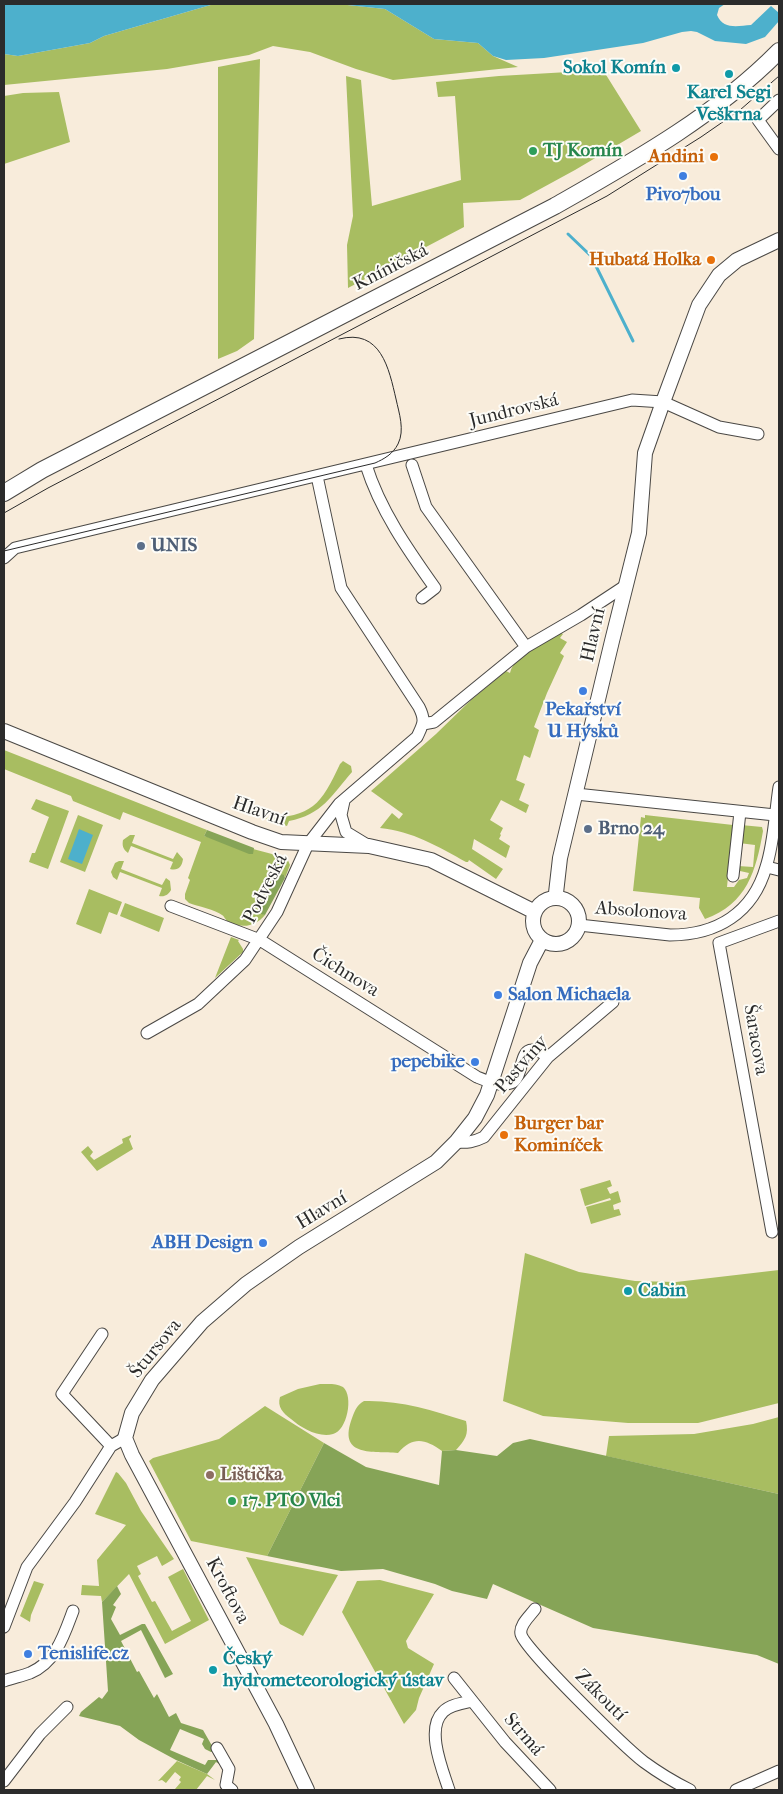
<!DOCTYPE html>
<meta charset="utf-8">
<style>
body{margin:0}
#map{position:relative;width:783px;height:1794px;overflow:hidden;background:#f8ecdb;font-family:"IM FELL French Canon",serif}
canvas{display:block}
.frame{position:absolute;inset:0;border:5px solid #2b2b2b;pointer-events:none}
</style>
<div id="map">
<canvas width="783" height="1794"></canvas>
<div class="frame"></div>
</div>
<script>
const context = document.querySelector('canvas').getContext('2d');
context.lineJoin = 'round';
function fillPath(path, color) {
  context.fillStyle = color;
  context.fill(path, 'evenodd');
}
function stroke(path, color, width, dash) {
  context.strokeStyle = color;
  context.lineWidth = width;
  context.lineCap = dash ? 'butt' : 'round';
  context.setLineDash(dash || []);
  context.stroke(path);
}
function label(font, color, halo, rows, align = 'center') {
  context.font = font + ' "IM FELL French Canon",serif';
  context.lineWidth = 4;
  context.setLineDash([]);
  context.textBaseline = 'middle';
  context.strokeStyle = halo;
  context.fillStyle = color;
  for (const [text, x, y, turn = 0] of rows) {
    context.save();
    context.translate(x, y);
    context.rotate((+turn || 0) * Math.PI / 180);
    context.textAlign = isNaN(turn) ? turn : align;
    if (halo) context.strokeText(text, 0, 0);
    context.fillText(text, 0, 0);
    context.restore();
  }
}
fillPath(new Path2D(`
 M 214,4 L 338,4 L 385,9 L 434,39 L 478,43 L 493,56 L 518,67 L 393,80 L 356,69 L 310,52 L 273,46 L 249,55 L 167,69 L 4,85 L 4,54 L 18,56 L 90,43 L 104,36 Z
 M 260,59 L 254,339 L 237,351 L 218,359 L 218,67 Z
 M 603,70 L 641,131 L 575,170 L 520,200 L 463,203 L 464,227 L 348,288 L 347,245 L 353,216 L 346,76 L 361,80 L 372,206 L 461,180 L 455,96 L 438,97 L 436,82 L 499,76 Z
 M 59,92 L 70,142 L 4,164 L 4,96 L 23,93 Z
 M 561,633 L 563,634 L 560,638 L 567,642 L 560,653 L 564,656 L 547,693 L 534,727 L 539,730 L 530,758 L 524,755 L 516,780 L 525,784 L 519,800 L 529,805 L 526,813 L 501,800 L 490,820 L 503,828 L 500,834 L 501,835 L 499,839 L 510,846 L 506,858 L 474,839 L 472,849 L 503,869 L 496,879 L 469,860 L 468,862 L 466,862 C 439,847 412,831 380,828 L 392,813 L 399,819 L 403,814 L 371,791 L 436,734 L 471,700 L 506,671 L 510,673 C 515,653 544,642 561,633 Z
 M 4,750 L 207,830 L 204,836 L 287,858 L 290,865 L 285,878 L 284,875 L 261,913 L 265,915 C 255,927 242,929 227,921 C 225,919 224,916 222,915 C 216,910 197,906 189,903 L 185,899 L 185,894 L 190,880 L 188,878 L 201,842 L 123,812 L 120,820 L 73,801 L 71,796 L 4,769 Z
 M 343,761 L 351,766 L 352,772 C 332,795 322,815 289,821 L 287,826 L 265,818 C 312,817 321,805 340,764 Z
 M 36,799 L 69,811 L 48,869 L 29,862 L 32,853 L 35,853 L 49,817 L 31,809 Z
 M 78,815 L 103,825 L 85,872 L 60,862 Z
 M 645,815 L 733,825 L 727,887 L 734,887 L 739,880 L 747,878 L 749,873 L 740,871 L 738,866 L 753,867 L 755,845 L 739,843 L 741,825 L 762,827 L 763,831 C 756,871 747,904 705,919 L 699,908 L 700,898 L 633,891 L 641,817 L 645,818 Z
 M 130,835 L 135,835 L 132,843 L 173,859 L 177,852 L 183,859 C 182,867 178,871 170,869 L 173,862 L 131,846 L 128,853 C 123,849 122,846 123,840 Z
 M 119,861 L 124,861 L 121,869 L 162,885 L 166,878 L 170,881 L 171,890 C 168,895 165,897 159,896 L 162,888 L 120,872 L 117,880 L 113,877 L 111,872 L 115,863 Z
 M 89,889 L 122,902 L 117,915 L 109,912 L 101,934 L 76,924 Z
 M 125,903 L 164,918 L 159,932 L 120,916 Z
 M 231,937 L 239,940 L 238,941 L 243,949 L 243,952 L 215,978 Z
 M 131,1135 L 131,1137 L 129,1139 L 133,1149 L 97,1171 L 81,1152 L 88,1146 L 93,1152 L 90,1156 L 94,1160 L 123,1143 L 122,1139 Z
 M 610,1180 L 612,1186 L 607,1188 L 610,1194 L 618,1191 L 621,1202 L 613,1205 L 614,1210 L 619,1209 L 621,1215 L 591,1224 L 586,1207 L 611,1200 L 610,1198 L 585,1206 L 580,1189 Z
 M 525,1253 L 579,1272 L 635,1281 L 676,1282 L 779,1270 L 779,1403 L 698,1423 L 628,1423 L 543,1416 L 503,1401 Z
 M 320,1384 C 328,1384 336,1383 343,1387 C 354,1396 347,1431 333,1434 C 319,1438 301,1428 291,1419 C 283,1413 277,1407 280,1397 L 298,1389 Z
 M 364,1401 C 400,1400 431,1410 466,1421 C 469,1435 465,1440 456,1450 L 442,1451 C 425,1439 413,1436 398,1453 C 373,1451 339,1457 351,1421 C 354,1413 356,1405 364,1401 Z
 M 265,1406 L 324,1443 L 267,1556 L 191,1541 L 149,1461 L 153,1458 L 219,1439 Z
 M 779,1417 L 779,1494 L 606,1456 L 609,1436 L 694,1434 L 753,1424 Z
 M 116,1472 L 118,1473 L 126,1483 L 141,1511 L 174,1559 L 162,1566 L 157,1556 L 137,1566 L 141,1574 L 138,1576 L 152,1602 L 155,1601 L 172,1631 L 191,1621 L 168,1577 L 183,1569 L 209,1620 L 165,1644 L 129,1574 L 102,1602 L 101,1596 L 81,1595 L 82,1585 L 99,1586 L 97,1560 L 126,1525 L 95,1514 Z
 M 246,1557 L 338,1575 L 303,1636 L 280,1624 Z
 M 380,1580 L 434,1594 L 406,1641 L 408,1648 L 434,1664 L 419,1698 L 416,1710 L 404,1724 L 342,1612 L 357,1581 Z
 M 34,1581 L 44,1584 L 31,1615 L 30,1622 L 20,1616 Z
 M 177,1761 L 207,1774 L 215,1780 L 207,1776 L 196,1790 L 176,1790 L 175,1789 L 181,1782 L 179,1780 L 181,1777 L 175,1772 L 166,1783 L 162,1780 L 158,1781 Z`), '#a8bd61');
fillPath(new Path2D(`
 M 207,830 L 254,848 L 253,854 L 249,854 L 204,836 Z
 M 277,873 L 284,875 L 285,878 L 265,915 L 261,914 L 259,909 Z
 M 530,1439 L 779,1494 L 779,1664 L 757,1655 L 593,1628 L 493,1584 L 487,1599 L 452,1591 L 435,1584 L 383,1569 L 341,1571 L 267,1556 L 324,1443 L 366,1467 L 439,1485 L 442,1451 L 456,1450 L 497,1456 L 513,1443 Z
 M 117,1586 L 121,1594 L 113,1605 L 116,1607 L 111,1619 L 120,1635 L 142,1624 L 145,1624 L 173,1674 L 165,1678 L 141,1630 L 121,1641 L 137,1672 L 139,1671 L 154,1698 L 157,1694 L 169,1717 L 176,1713 L 181,1723 L 203,1730 L 215,1751 L 211,1752 L 205,1749 L 202,1744 L 204,1739 L 180,1729 L 170,1750 L 205,1765 L 208,1760 L 220,1760 L 224,1767 L 216,1762 L 207,1774 L 176,1760 L 139,1740 L 120,1726 L 79,1716 L 81,1712 L 99,1697 L 102,1699 L 108,1691 L 102,1602 Z`), '#86a457');
fillPath(new Path2D(`
 M 4,4 L 214,4 L 104,36 L 90,43 L 18,56 L 4,54 Z
 M 338,4 L 725,4 L 719,8 L 717,15 C 723,30 738,26 751,25 L 771,6 L 779,13 L 779,21 L 765,37 L 746,44 L 715,41 L 697,32 L 691,31 L 682,32 L 643,43 L 544,58 L 506,60 L 493,56 L 478,43 L 434,39 L 385,9 Z
 M 79,829 L 93,835 L 82,864 L 68,859 Z`), '#4db0cc');
stroke(new Path2D(`
 M 568,234 L 591,256 L 633,341`), '#4db0cc', 3);
const minor = new Path2D(`
 M 779,100 L 758,120 L 779,149
 M 366,465 C 380,510 408,550 435,588 L 422,598
 M 412,465 L 426,507 L 526,647
 M 4,558 L 15,548 L 632,400 L 663,402 L 719,427 L 758,434
 M 423,724 L 434,722 L 526,647 L 581,615 L 625,586
 M 576,794 L 775,815
 M 344,801 L 341,815 L 346,832 L 369,846
 M 767,867 L 779,870
 M 733,876 L 740,812
 M 171,906 L 260,940 L 477,1077 C 487,1081 501,1087 511,1083 C 527,1077 515,1033 548,1057
 M 579,925 L 670,935 C 717,935 753,913 766,867 C 774,843 775,813 779,787
 M 147,1033 L 198,1004 L 245,960 L 277,912 L 308,844 L 339,804 L 417,737 C 423,724 426,721 419,707 L 341,588 L 317,476
 M 456,1142 C 467,1143 474,1142 484,1137 L 548,1057 L 613,1002
 M 772,1232 L 719,943 L 779,921
 M 102,1334 L 62,1394 L 111,1446
 M 535,1609 C 530,1616 519,1625 521,1634 C 523,1648 627,1749 644,1762 C 659,1773 674,1782 690,1790
 M 4,1627 L 27,1567 L 75,1502 L 111,1446 L 125,1438
 M 454,1678 L 505,1742 L 550,1790
 M 4,1681 C 12,1678 22,1676 30,1673 C 56,1662 64,1635 73,1611
 M 217,1748 L 229,1769 L 226,1785 L 232,1790
 M 4,1781 L 40,1734 L 67,1707
 M 449,1790 C 443,1771 425,1729 443,1712 C 449,1705 462,1703 472,1701
 M 736,1790 L 779,1771`);
const tertiary = new Path2D(`
 M 4,731 L 252,832 L 281,842 L 369,846 L 431,860 L 535,912
 M 557,898 L 556,893 L 560,858 L 612,641 L 639,533 L 645,453 L 663,402 L 699,305 L 719,275 L 737,260 L 779,240
 M533 921a23 23 0 1 1 46 0a23 23 0 1 1-46 0Z
 M 307,1790 L 276,1724 L 132,1455 L 125,1438 L 132,1413 L 152,1380 L 202,1322 L 246,1284 L 299,1247 L 436,1162 L 456,1142 L 475,1118 L 487,1095 L 530,963 L 542,940`);
const secondary = new Path2D(`
 M 4,493 L 42,470 L 555,206 C 634,161 715,116 779,51`);
stroke(minor, '#4a4845', 13);
stroke(tertiary, '#4a4845', 16);
stroke(secondary, '#4a4845', 18);
stroke(minor, '#fff', 11);
stroke(tertiary, '#fff', 14);
stroke(secondary, '#fff', 16);
stroke(new Path2D(`
 M 4,513 L 48,488 L 607,196 L 701,137 L 740,110 L 779,76
 M 4,551 L 375,463 C 384,459 393,454 398,444 C 405,430 399,413 396,399 C 389,369 381,328 339,339`), '#2b2b2b', 1);
for (const [x, y, r, color] of [
 [676,68,5,"#0f9aa8"],
 [729,74,5,"#0f9aa8"],
 [533,151,5,"#2e9e5b"],
 [714,157,5,"#e8710a"],
 [683,176,5,"#3f7fe0"],
 [711,260,5,"#e8710a"],
 [141,546,5,"#5c6f8a"],
 [583,691,5,"#3f7fe0"],
 [588,829,5,"#5c6f8a"],
 [498,995,5,"#3f7fe0"],
 [475,1062,5,"#3f7fe0"],
 [504,1135,5,"#e8710a"],
 [263,1243,5,"#3f7fe0"],
 [628,1291,5,"#0f9aa8"],
 [210,1475,5,"#8d6e63"],
 [232,1501,5,"#2e9e5b"],
 [28,1654,5,"#3f7fe0"],
 [213,1670,5,"#0f9aa8"]
]) {
  const dot = new Path2D();
  dot.arc(x, y, r, 0, 2 * Math.PI);
  context.fillStyle = color;
  context.fill(dot);
  stroke(dot, '#fdfcf7', 2);
}
label('bold 19px', '#0d838f', '#fdfcf7', [
 ["Sokol Komín",666,68,"right"],
 ["Karel Segi",729,93,"center"],
 ["Veškrna",729,115,"center"],
 ["Cabin",638,1291],
 ["Český",223,1659],
 ["hydrometeorologický ústav",223,1681]
], 'left');
label('bold 19px', '#27864d', '#fdfcf7', [
 ["TJ Komín",543,151],
 ["17. PTO Vlci",242,1501]
], 'left');
label('bold 19px', '#c56008', '#fdfcf7', [
 ["Andini",704,157],
 ["Hubatá Holka",701,260],
 ["Burger bar",514,1124,"left"],
 ["Kominíček",514,1146,"left"]
], 'right');
label('bold 19px', '#366cbe', '#fdfcf7', [
 ["Pivo7bou",683,195],
 ["Pekařství",583,710],
 ["U Hýsků",583,732],
 ["Salon Michaela",508,995,"left"],
 ["pepebike",465,1062,"right"],
 ["ABH Design",253,1243,"right"],
 ["Tenislife.cz",38,1654,"left"]
]);
label('19px', '#2b2b2b', '#fdfcf7', [
 ["Kníničská",391,268,-27],
 ["Jundrovská",514,411,-14],
 ["Hlavní",594,635,-77],
 ["Hlavní",259,812,19],
 ["Podveská",266,889,-63],
 ["Absolonova",641,912,4],
 ["Čichnova",345,973,32],
 ["Šaracova",755,1040,80],
 ["Pastviny",522,1065,-49],
 ["Hlavní",322,1211,-31],
 ["Štursova",156,1349,-51],
 ["Kroftova",227,1591,62],
 ["Zákoutí",600,1696,45],
 ["Strmá",523,1735,49]
]);
label('bold 19px', '#4e5e75', '#fdfcf7', [
 ["UNIS",151,546],
 ["Brno 24",598,829]
], 'left');
label('bold 19px', '#785e54', '#fdfcf7', [
 ["Lištička",220,1475]
], 'left');
</script>
